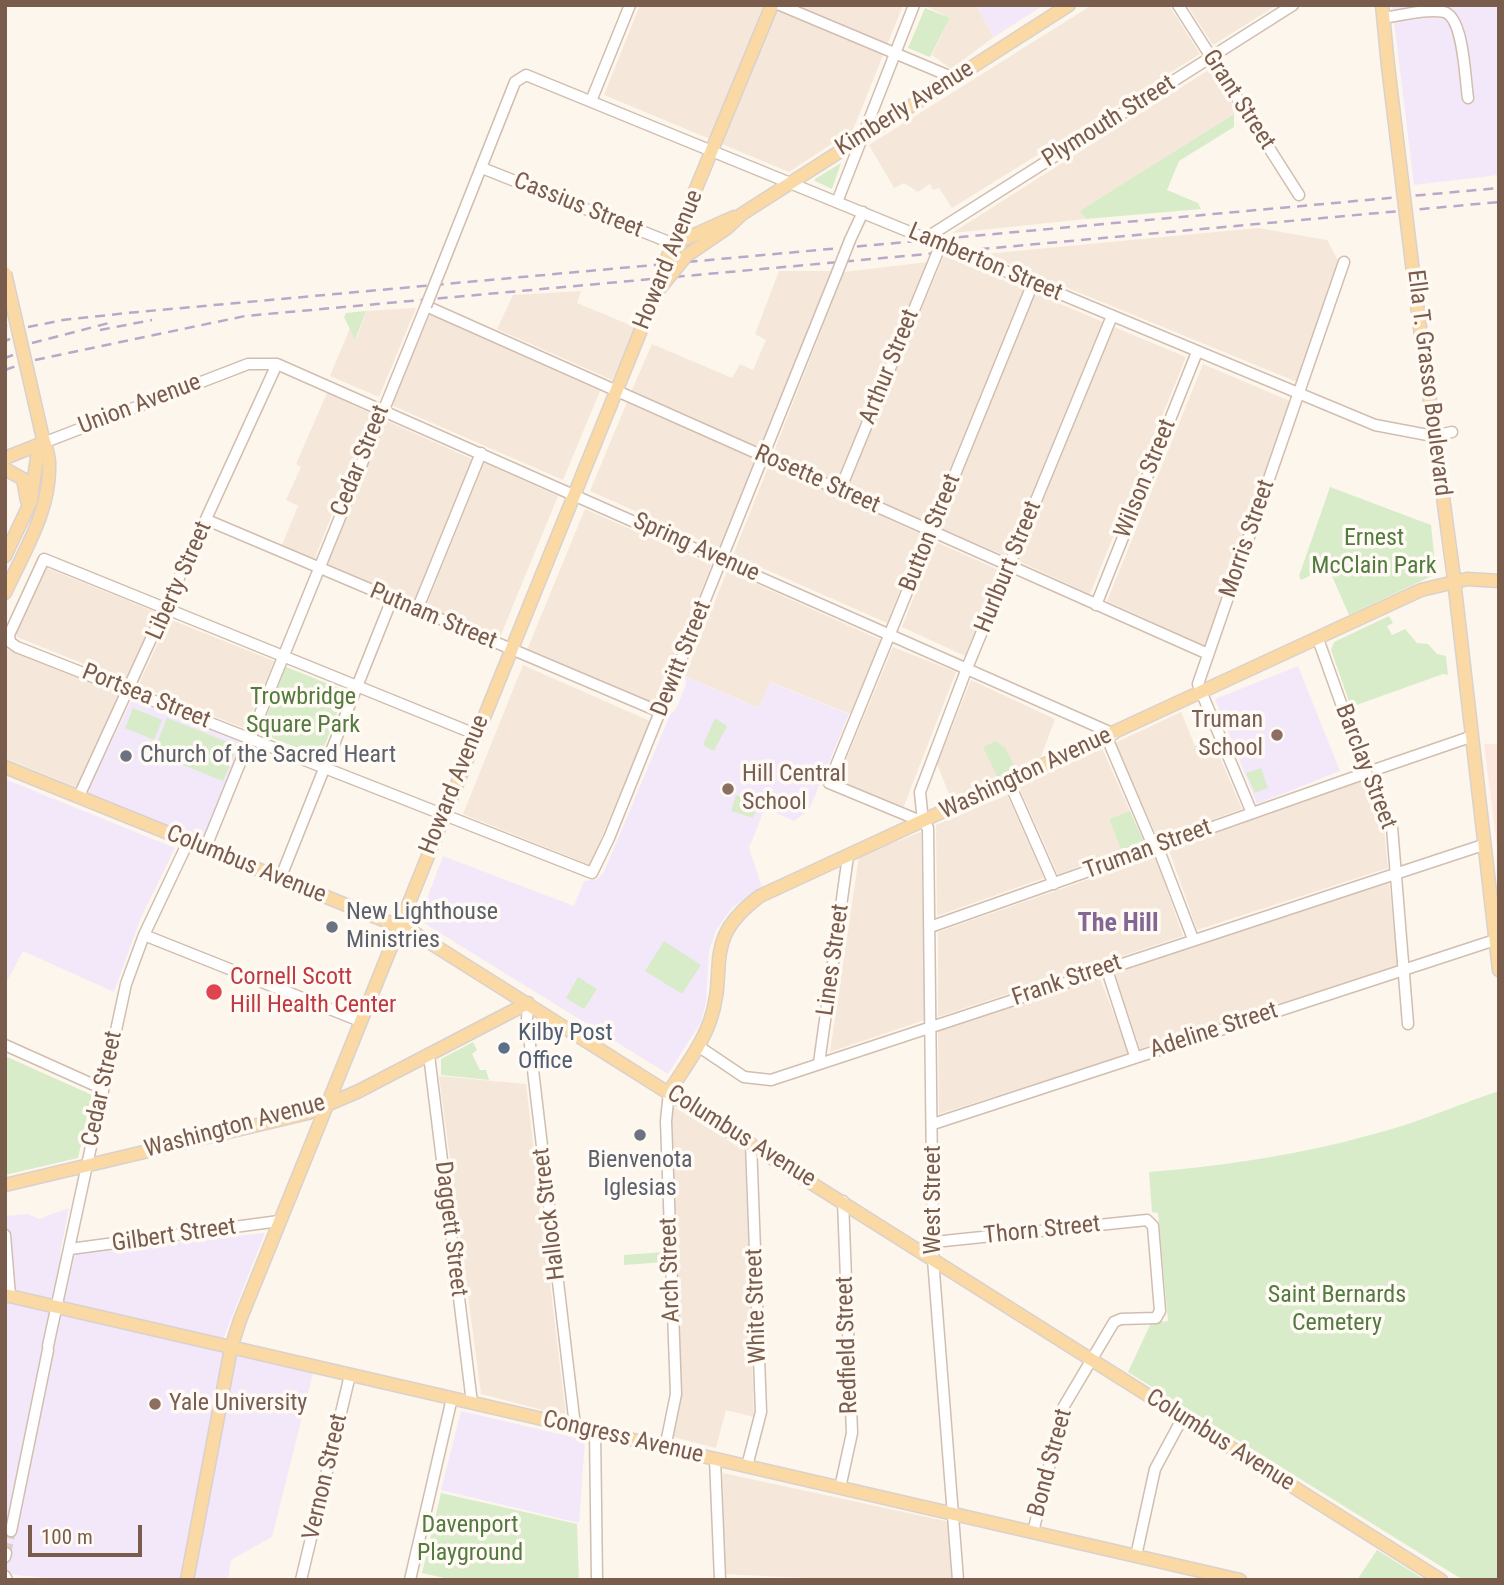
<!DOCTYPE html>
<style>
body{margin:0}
#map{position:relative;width:1504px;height:1585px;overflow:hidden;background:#fdf6ec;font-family:"Roboto Condensed",sans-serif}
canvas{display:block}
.frame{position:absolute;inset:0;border:7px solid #7a5c4d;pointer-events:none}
.scale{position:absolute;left:28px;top:1525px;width:114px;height:32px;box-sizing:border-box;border:4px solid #7a5c4d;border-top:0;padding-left:9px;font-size:21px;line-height:24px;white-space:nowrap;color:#7a5c4d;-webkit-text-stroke:5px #fffaf3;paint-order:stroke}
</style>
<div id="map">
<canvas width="1504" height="1585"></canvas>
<div class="frame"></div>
<div class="scale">100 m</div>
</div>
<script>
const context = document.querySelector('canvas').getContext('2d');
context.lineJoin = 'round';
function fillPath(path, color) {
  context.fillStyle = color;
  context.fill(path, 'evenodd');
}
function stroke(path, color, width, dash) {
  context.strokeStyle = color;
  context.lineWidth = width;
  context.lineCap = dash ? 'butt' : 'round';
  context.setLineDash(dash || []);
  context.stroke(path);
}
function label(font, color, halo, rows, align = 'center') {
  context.font = font + ' "Roboto Condensed",sans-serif';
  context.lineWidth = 7;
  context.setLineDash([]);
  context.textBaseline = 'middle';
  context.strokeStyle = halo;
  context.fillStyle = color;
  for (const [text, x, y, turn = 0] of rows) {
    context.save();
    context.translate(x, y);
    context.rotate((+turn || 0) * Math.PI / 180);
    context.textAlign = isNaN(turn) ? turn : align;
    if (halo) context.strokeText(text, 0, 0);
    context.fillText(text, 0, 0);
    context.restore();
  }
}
fillPath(new Path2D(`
 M 640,5 L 903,5 L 853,130 L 789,172 L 604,95 Z
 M 924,5 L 976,5 L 994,37 L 951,69 L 932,55 L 950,18 Z
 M 1092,5 L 1169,5 L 1200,54 L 952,208 L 939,188 L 933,190 L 930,184 L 918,192 L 904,183 L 894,188 L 869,145 Z
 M 1187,5 L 1277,5 L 1213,45 Z
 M 1210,69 L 1240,110 L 1081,211 L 1086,219 L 952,233 Z
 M 1258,228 L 1327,240 L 1338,260 L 1297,382 L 985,254 Z
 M 944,256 L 1024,289 L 928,523 L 846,487 Z
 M 928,262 L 837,483 L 773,454 L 844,272 Z
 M 779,271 L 832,271 L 759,449 L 631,392 L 652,344 L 732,378 L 740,364 L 753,370 L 766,340 L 755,334 Z
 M 581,291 L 577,303 L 635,327 L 612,380 L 497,329 L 513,295 Z
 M 1035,293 L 1103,322 L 1006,556 L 940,528 Z
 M 416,308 L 379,397 L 330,376 L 350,328 L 356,340 L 366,311 Z
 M 430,314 L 600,391 L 563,480 L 391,405 Z
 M 1114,327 L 1186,357 L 1090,594 L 1018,561 Z
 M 1203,364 L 1290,401 L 1205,646 L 1107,601 Z
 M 327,393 L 372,414 L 314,560 L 282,545 L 298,506 L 286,500 L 301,467 L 296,464 Z
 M 627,402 L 756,459 L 720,549 L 590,491 Z
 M 385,420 L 472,459 L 414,601 L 325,565 Z
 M 484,463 L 558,496 L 500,637 L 426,606 Z
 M 769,465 L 923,535 L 887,623 L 733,555 Z
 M 585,509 L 712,565 L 654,705 L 527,650 Z
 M 936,542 L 1001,571 L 965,656 L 902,627 Z
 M 47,568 L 158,613 L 126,681 L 17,637 L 16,633 Z
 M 727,571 L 881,640 L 850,714 L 771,682 L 759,708 L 685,676 Z
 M 169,619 L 274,661 L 246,729 L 138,686 Z
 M 893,647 L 956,672 L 902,811 L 838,779 Z
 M 5,648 L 121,695 L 78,788 L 5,758 Z
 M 523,665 L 650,721 L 590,865 L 463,814 Z
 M 971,680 L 1055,719 L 1041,757 L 951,799 L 937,764 Z
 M 1181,712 L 1195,746 L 1212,739 L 1242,809 L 1158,839 L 1115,743 Z
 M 1102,748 L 1130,811 L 1109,819 L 1121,850 L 1058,875 L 1019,787 Z
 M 1361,781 L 1384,828 L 1388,868 L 1197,930 L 1169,850 Z
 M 1007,795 L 1044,878 L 937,916 L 936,825 Z
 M 921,832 L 925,1020 L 830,1052 L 859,856 Z
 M 1155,856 L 1183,936 L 938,1017 L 938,932 Z
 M 1389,883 L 1398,965 L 1140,1049 L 1114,971 Z
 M 1100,978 L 1129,1054 L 939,1114 L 938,1030 Z
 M 439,1076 L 526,1084 L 566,1416 L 481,1394 Z
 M 671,1105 L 745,1151 L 754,1417 L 726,1410 L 716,1448 L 673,1437 L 680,1395 Z
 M 723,1473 L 950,1522 L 952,1580 L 841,1580 L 724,1574 Z`), '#f5e8da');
fillPath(new Path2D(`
 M 1484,744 L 1499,744 L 1499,862 Z`), '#fde8e0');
fillPath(new Path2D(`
 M 976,5 L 1044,5 L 994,37 Z
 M 1392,5 L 1499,5 L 1499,175 L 1414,185 Z
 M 1298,666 L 1340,771 L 1257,804 L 1215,699 Z
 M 685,676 L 758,708 L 770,682 L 849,714 L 809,810 L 794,821 L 765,808 L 749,848 L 762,887 L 733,907 L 716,930 L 709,951 L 706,1002 L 701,1022 L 668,1074 L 419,920 L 443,856 L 574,906 L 584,881 L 597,879 L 603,874 L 670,715 L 676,709 L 686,685 Z
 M 135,693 L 249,738 L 205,849 L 84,798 Z
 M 5,779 L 175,848 L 140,920 L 114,992 L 23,951 L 5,985 Z
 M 69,1208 L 60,1254 L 265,1233 L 218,1352 L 313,1373 L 272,1537 L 231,1560 L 228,1580 L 67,1580 L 5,1574 L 5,1216 L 28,1214 L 39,1219 Z
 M 461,1411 L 585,1440 L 579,1523 L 441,1490 Z`), '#f3e8fa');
fillPath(new Path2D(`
 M 925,8 L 950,18 L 930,57 L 908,48 Z
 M 1234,114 L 1234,127 L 1179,161 L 1167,190 L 1198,203 L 1201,209 L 1086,219 L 1080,211 Z
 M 841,163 L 832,189 L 815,181 L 815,179 Z
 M 366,311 L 355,340 L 344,317 L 346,313 Z
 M 1330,487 L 1431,525 L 1436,574 L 1349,615 L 1328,567 L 1301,580 L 1299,576 Z
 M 1389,616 L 1393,623 L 1387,626 L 1392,635 L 1405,629 L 1417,643 L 1428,644 L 1437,654 L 1446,656 L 1448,675 L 1443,674 L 1351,707 L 1331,650 L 1334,642 Z
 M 286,667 L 346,691 L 320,757 L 260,733 Z
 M 133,708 L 162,720 L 154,740 L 125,728 Z
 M 167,718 L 238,746 L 223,781 L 153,753 Z
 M 715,718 L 727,726 L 714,751 L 703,745 Z
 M 996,741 L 1006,749 L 1016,769 L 998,778 L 983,747 Z
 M 1261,768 L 1268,788 L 1255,793 L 1246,773 Z
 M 736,795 L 758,803 L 753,818 L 731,811 Z
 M 1130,811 L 1144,842 L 1121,850 L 1109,819 Z
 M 664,941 L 701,965 L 682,994 L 645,971 Z
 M 578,977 L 597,989 L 584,1009 L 566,998 Z
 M 473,1042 L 477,1050 L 472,1054 L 480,1070 L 486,1070 L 489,1080 L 441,1075 L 441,1059 Z
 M 5,1056 L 92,1095 L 78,1158 L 5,1175 Z
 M 1499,1091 L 1499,1580 L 1463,1580 L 1128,1372 L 1151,1323 L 1168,1321 L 1158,1213 L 1152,1212 L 1149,1172 C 1238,1165 1322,1151 1408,1124 C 1438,1114 1468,1101 1499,1091 Z
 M 663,1252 L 664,1262 L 624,1265 L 624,1255 Z
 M 441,1493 L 577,1524 L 579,1580 L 453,1580 L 422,1573 Z
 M 1377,1550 L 1425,1580 L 1357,1580 Z`), '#d8ecc9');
stroke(new Path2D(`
 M 6,1553 L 11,1531`), '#dcd0c4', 10, [10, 5]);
const minor = new Path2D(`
 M 780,5 L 954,78
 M 1178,5 L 1299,195
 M 1383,18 C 1400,16 1427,8 1444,12 C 1464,17 1465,80 1468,98
 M 591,101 L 630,5
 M 482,168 L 674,244
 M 837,202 L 914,5
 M 926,238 L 1293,5
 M 850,240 L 863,212
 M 974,258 L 1375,425 L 1433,436 L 1452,432
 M 442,266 L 515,82 L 526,75 L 917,235
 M 43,443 L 248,364 L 277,364 L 1114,734
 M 840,490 L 934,261
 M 207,520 L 660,712
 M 1096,605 L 1197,352
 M 417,610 L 481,453
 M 1318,639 L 1366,773 L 1392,827 L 1408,1024
 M 475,734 L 44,559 L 9,635 L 10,642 L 17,647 L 592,873 L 609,838 L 837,273
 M 1107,738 L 1151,841 L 1160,853 L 1193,939
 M 1377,769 L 1470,737
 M 1009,782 L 1054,884
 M 79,796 L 277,364
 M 1252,813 L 1198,684 L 1344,262
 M 923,822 L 829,783 L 1033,283
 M 205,849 L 426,306 L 1208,654
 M 280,879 L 392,599
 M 930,927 L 1366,773
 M 144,935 L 360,1021
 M 1106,967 L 1135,1056
 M 528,1003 L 527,1019 L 575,1426
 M 5,1045 L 103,1089
 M 698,1046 L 744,1077 L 771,1080 L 1483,845
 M 429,1055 L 472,1403
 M 819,1063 L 848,856
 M 933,1124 L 1495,940
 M 5,1235 L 10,1296
 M 934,1242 L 1147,1220 L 1153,1226 L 1160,1311 L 1156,1318 L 1121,1319 L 1114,1322 L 1064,1406 L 1033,1532
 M 70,1249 L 279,1221
 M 48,1346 L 126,984 L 144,935 L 188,842
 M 595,1431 L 597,1580
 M 665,1448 L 676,1394 L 666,1121 L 669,1092
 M 715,1459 L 720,1580
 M 747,1466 L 761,1412 L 751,1143
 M 840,1488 L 852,1433 L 843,1201
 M 11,1531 L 48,1350
 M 1136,1556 L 1155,1469 L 1183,1417
 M 5,1557 L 6,1553
 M 5,1576 L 7,1580
 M 301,1580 L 350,1375
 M 410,1580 L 452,1398
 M 958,1580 L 933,1259 L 928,828 L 923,822 L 920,792 L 967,668 L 1112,316`);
const major = new Path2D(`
 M 1382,5 L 1388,66
 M 674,244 L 734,217
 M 668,256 L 772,5
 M 686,256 L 727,228 L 742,214 L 1069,5
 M 1417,305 L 1453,571 L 1499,970
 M 5,458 L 43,443
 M 5,469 L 23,479 L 27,501
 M 5,556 L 31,501 L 37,457 L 43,443
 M 5,593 C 24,551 51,510 49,463 C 49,452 43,441 41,430
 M 5,767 L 413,932 L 1441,1580
 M 669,1092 C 683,1070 701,1046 710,1021 C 729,966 700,941 760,896 L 1421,590 L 1467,579 L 1499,581
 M 5,1185 L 308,1113 L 359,1091 L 528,1003
 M 5,1295 L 1240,1580
 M 187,1580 L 231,1348 L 240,1320 L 656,293`);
stroke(minor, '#d1beb0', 13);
stroke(major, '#dad1cd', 15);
stroke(minor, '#fff', 10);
stroke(major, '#fbd9a5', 12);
stroke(new Path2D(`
 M 5,326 L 7,325
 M 28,327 L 63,320 L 127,313 L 1499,188
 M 100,330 L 152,320
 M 5,341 L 10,339
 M 32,343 L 109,323
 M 5,358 L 13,355
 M 35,360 L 245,316 L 1499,202
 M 5,370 L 16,366`), '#b9a8c9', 2.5, [10, 7]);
const minorBridge = new Path2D(`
 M 917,235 L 974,258
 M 934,261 L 941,244
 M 837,273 L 850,240
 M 426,306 L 442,266`);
const majorBridge = new Path2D(`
 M 1388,66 L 1417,305
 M 5,273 L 41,430
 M 659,282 L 668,256
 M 656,293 L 686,256`);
stroke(minorBridge, '#d1beb0', 13, []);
stroke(majorBridge, '#dad1cd', 15, []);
stroke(minorBridge, '#fff', 10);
stroke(majorBridge, '#fbd9a5', 12);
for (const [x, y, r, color] of [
 [1277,735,7,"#8d6e63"],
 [126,756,7,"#6b7280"],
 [728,789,7,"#8d6e63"],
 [332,927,7,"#6b7280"],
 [214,992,9,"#e0444e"],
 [504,1048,7,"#5c6f8a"],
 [640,1135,7,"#6b7280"],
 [155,1404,7,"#8d6e63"]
]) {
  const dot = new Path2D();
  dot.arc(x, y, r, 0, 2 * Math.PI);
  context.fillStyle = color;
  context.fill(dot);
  stroke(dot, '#fffaf3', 2.5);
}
label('24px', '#7a5c4d', '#fffaf3', [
 ["Grant Street",1238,100,57],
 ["Kimberly Avenue",905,109,-32],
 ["Plymouth Street",1109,122,-32],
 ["Cassius Street",578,206,22],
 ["Howard Avenue",669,260,-68],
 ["Lamberton Street",985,263,23],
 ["Arthur Street",890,367,-68],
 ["Ella T. Grasso Boulevard",1428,383,83],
 ["Union Avenue",140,405,-21],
 ["Cedar Street",361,461,-68],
 ["Wilson Street",1146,479,-68],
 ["Rosette Street",817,480,24],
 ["Button Street",931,533,-68],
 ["Morris Street",1248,539,-71],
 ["Spring Avenue",696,548,24],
 ["Hurlburt Street",1009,567,-68],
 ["Liberty Street",180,581,-66],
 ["Putnam Street",433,617,23],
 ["Dewitt Street",682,659,-68],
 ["Portsea Street",146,697,22],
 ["Barclay Street",1365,767,69],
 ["Washington Avenue",1026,774,-25],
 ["Howard Avenue",455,785,-68],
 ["Truman Street",1148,850,-20],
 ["Columbus Avenue",246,865,22],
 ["Lines Street",834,960,-82],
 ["Frank Street",1067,981,-19],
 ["Adeline Street",1214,1031,-18],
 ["Cedar Street",103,1089,-78],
 ["Washington Avenue",235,1127,-15],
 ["Columbus Avenue",741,1137,32],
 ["West Street",934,1200,-90],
 ["Hallock Street",550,1214,-97],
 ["Daggett Street",450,1229,83],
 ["Thorn Street",1042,1231,-6],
 ["Gilbert Street",174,1236,-8],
 ["Arch Street",671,1270,-92],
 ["White Street",757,1306,-92],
 ["Redfield Street",848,1345,-92],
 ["Congress Avenue",623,1438,13],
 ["Columbus Avenue",1220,1441,32],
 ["Bond Street",1051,1463,-75],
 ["Vernon Street",326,1477,-77]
]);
label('24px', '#537a41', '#fffaf3', [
 ["Ernest",1374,539],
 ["McClain Park",1374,567],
 ["Trowbridge",303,698],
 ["Square Park",303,726],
 ["Saint Bernards",1337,1296],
 ["Cemetery",1337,1324],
 ["Davenport",470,1526],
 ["Playground",470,1554]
]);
label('24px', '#785e54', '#fffaf3', [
 ["Truman",1263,721,"right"],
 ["School",1263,749,"right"],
 ["Hill Central",742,775],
 ["School",742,803],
 ["Yale University",169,1404]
], 'left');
label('24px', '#5b616d', '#fffaf3', [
 ["Church of the Sacred Heart",140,756],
 ["New Lighthouse",346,913],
 ["Ministries",346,941],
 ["Bienvenota",640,1161,"center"],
 ["Iglesias",640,1189,"center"]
], 'left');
label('24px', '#be3a42', '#fffaf3', [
 ["Cornell Scott",230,978],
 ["Hill Health Center",230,1006]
], 'left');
label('24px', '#4e5e75', '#fffaf3', [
 ["Kilby Post",518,1034],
 ["Office",518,1062]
], 'left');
label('bold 26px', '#846695', '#fffaf3', [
 ["The Hill",1118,924]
]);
</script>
